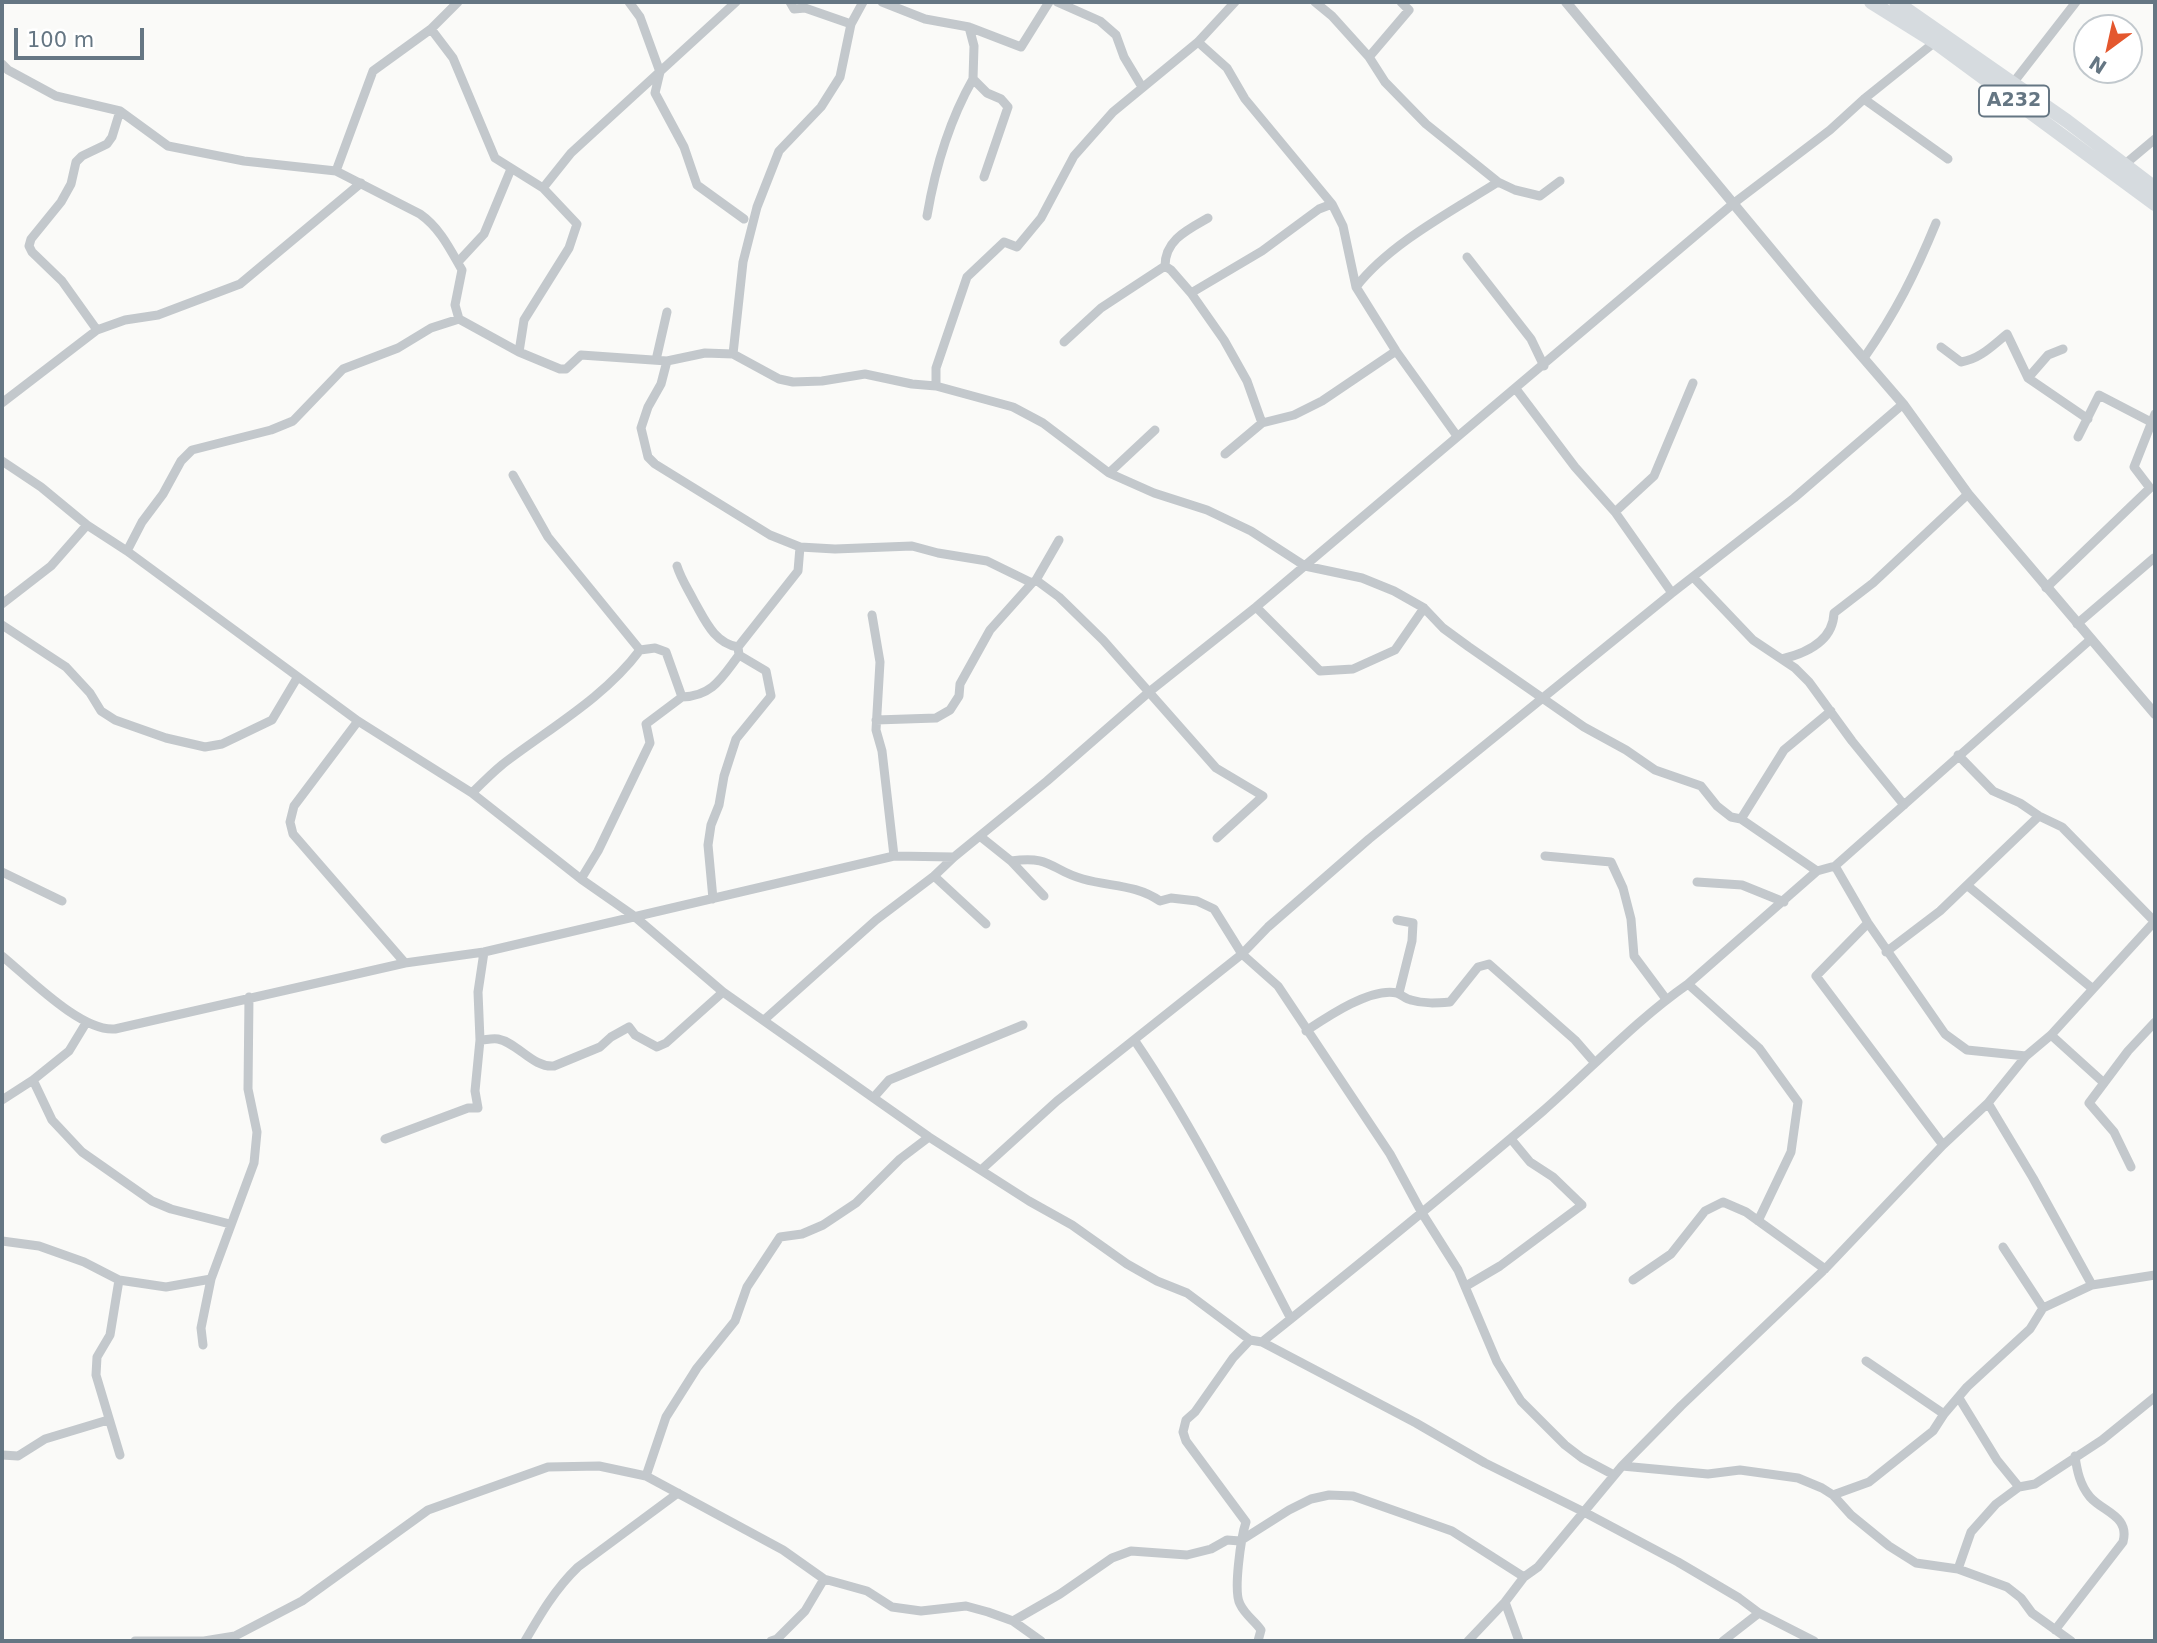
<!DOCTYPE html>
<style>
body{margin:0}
#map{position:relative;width:2157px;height:1643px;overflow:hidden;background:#fafaf8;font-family:"DejaVu Sans",sans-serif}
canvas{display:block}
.frame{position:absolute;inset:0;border:4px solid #657683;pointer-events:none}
.north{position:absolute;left:2073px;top:14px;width:70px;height:70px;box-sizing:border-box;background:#fff;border:2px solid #c1c8cd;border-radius:50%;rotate:213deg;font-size:19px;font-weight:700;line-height:28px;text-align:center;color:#657683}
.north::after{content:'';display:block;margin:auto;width:24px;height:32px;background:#e4572e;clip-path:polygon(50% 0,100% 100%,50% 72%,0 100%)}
.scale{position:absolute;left:14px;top:28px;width:130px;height:32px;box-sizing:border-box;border:4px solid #657683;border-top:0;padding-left:9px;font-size:21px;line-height:24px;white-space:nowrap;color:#657683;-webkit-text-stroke:5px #fff;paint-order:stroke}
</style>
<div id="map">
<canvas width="2157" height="1643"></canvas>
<div class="frame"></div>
<div class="north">N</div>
<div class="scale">100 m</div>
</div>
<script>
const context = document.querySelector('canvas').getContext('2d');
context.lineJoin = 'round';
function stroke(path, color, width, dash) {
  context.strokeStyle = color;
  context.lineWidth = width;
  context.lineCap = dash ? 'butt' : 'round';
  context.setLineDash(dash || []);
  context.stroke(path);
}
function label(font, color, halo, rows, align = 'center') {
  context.font = font + ' "DejaVu Sans",sans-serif';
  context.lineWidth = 7;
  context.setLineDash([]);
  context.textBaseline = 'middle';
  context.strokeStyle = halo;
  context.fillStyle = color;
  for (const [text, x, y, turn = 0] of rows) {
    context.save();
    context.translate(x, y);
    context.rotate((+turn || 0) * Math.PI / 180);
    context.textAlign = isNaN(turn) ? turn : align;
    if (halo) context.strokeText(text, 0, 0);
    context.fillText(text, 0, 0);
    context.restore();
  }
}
stroke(new Path2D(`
 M 629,2 L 640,17 L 660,72 L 655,93 L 684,147 L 697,185 L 744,219
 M 790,2 L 794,9 L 805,8 L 851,24
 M 882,2 L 925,19 L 969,27 L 1021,47 L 1049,2
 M 1057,2 L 1100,21 L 1116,35 L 1124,57 L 1142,87
 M 1315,2 L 1332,16 L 1369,57 L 1385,82 L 1426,124 L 1498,182 L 1515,190 L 1540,196 L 1560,181
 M 969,27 L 974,46 L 973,79 L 987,93 L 1001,99 L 1008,107 L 984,177
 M 431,29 L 453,58 L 495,158 L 543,188
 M 1198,42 L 1227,68 L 1245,99 L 1332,204
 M 1369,57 L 1409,10 L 1401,2
 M 2,64 L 8,70 L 56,96 L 120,111 L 168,146 L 244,161 L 336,171 L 420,214 C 440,228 450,249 462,270 L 455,305 L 459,319 L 519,352
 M 2013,83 L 2076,2
 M 1864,99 L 1948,159
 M 2124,165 L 2155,139
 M 336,171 L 373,71 L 431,29 L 458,2
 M 927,216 C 935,169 949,121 973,79
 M 1208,218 C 1187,230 1165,240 1165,266 L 1171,270 L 1191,293 L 1262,251 L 1319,209 L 1332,204 L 1343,226 L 1356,287 L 1396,351 L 1457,436
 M 1467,257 L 1531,339 L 1544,366
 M 458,262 L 484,234 L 511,169
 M 1356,287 C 1389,244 1452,211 1498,182
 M 1191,293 L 1224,340 L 1247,381 L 1262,423 L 1294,415 L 1322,401 L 1396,351
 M 97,330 L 62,281 L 32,252 L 29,246 L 31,239 L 61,202 L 71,184 L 76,162 L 82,156 L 107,144 L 112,137 L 120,111
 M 1064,342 L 1101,308 L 1165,266
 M 1941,347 L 1961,362 C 1980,359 1992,346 2007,334 L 2028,378 L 2088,419
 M 733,354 L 743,262 L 757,207 L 779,151 L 821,107 L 840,77 L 851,24 L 863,2
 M 1864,358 C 1896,312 1915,274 1936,223
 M 656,360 L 667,312
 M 667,361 L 581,355 L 566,369 L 560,369 L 519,352 L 524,320 L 569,248 L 577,224 L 543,188 L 571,153 L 736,2
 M 2028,378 L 2048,355 L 2063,349
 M 936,386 L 936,368 L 967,277 L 1004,242 L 1017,247 L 1041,218 L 1074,156 L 1113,112 L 1198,42 L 1235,2
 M 1516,389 L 1575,467 L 1615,512 L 1672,593
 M 2,403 L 97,330 L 125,320 L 158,315 L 240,284 L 361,183
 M 2078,437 L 2099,395 L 2151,422
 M 1225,454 L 1262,423
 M 2,461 L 41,487 L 87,525 L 127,551 L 358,721 L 472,793 L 581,879 L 634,916 L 723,992 L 929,1137 L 1029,1201 L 1072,1225 L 1127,1264 L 1157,1281 L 1187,1293 L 1250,1340 L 1262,1342 L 1416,1423 L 1485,1463 L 1584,1512 L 1678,1562 L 1739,1598 L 1759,1613 L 1814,1641
 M 1109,473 L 1155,430
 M 1615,512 L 1654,476 L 1693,383
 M 127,551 L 142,522 L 163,494 L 181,461 L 192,450 L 271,430 L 293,421 L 343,369 L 398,348 L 431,328 L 459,319
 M 677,566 C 681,579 688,589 694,601 C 705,620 714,643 738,647
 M 1693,577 L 1753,640 L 1795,668 L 1809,682 L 1852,741 L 1904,805
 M 1036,580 L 1059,540
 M 2046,588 L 2150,488 L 2134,467 L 2155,414
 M 2,604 L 51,566 L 87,525
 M 1256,607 L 1320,671 L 1353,669 L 1395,650 L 1424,608
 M 872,615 L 880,662 L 876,730 L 882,751 L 894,856
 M 2077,624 L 2154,558
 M 2,625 L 66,667 L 90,693 L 101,711 L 115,720 L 166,738 L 205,747 L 222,744 L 272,720 L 297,678
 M 640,650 L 655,648 L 666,652 L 682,697 C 713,696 722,677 739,655
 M 1782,659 C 1807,653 1833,641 1834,613 L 1873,583 L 1968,494
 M 876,720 L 936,718 L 950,710 L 959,696 L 960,684 L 990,630 L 1032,583
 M 358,721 L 294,806 L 290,822 L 293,834 L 405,963
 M 1958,755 L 1993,791 L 2020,803 L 2039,816 L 2062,827 L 2155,922
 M 472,793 C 482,783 492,773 503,764 C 550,728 604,698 640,650 L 548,537 L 513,475
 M 1741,819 L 1784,750 L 1831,711
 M 981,837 L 1011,861 L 1044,896
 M 1217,838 L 1263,796 L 1216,768 L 1103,640 L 1059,597 L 1036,580 L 1032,583 L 987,561 L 938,553 L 912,546 L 835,549 L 800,547 L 770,535 L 655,464 L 648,457 L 641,428 L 648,407 L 661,384 L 667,361 L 705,353 L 733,354 L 779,379 L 793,382 L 822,381 L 865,374 L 912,384 L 936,386 L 1013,407 L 1043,423 L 1109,473 L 1154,493 L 1207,510 L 1251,531 L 1305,566 L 1362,578 L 1394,591 L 1424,608 L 1443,628 L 1469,647 L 1584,727 L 1626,750 L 1655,770 L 1701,786 L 1717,806 L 1731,817 L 1741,819 L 1817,871
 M 1545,856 L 1611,862 L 1623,888 L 1631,919 L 1634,956 L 1666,999
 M 1011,861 C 1052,855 1050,870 1083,879 C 1111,887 1135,884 1160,901 L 1171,898 L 1197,901 L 1214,909 L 1242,954 L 1278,986 L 1390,1154 L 1422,1213 L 1458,1270 L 1497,1362 L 1521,1401 L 1565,1445 L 1582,1458 L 1614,1475
 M 1835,866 L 1868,923 L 1945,1034 L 1967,1050 L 2026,1056
 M 2,872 L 62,901
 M 934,876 L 986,924
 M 581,879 L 598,851 L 650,743 L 646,724 L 682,697
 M 1697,882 L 1742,885 L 1784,902
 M 1968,886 L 2093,989
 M 713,899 L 708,845 L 711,825 L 719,805 L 724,776 L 736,739 L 771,696 L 766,671 L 739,655 L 738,647 L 798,571 L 800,547
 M 1397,920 L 1413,923 L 1412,941 L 1399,993
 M 1868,923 L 1816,976 L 1943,1145
 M 1886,952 L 1940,911 L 2039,816
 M 2,956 C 28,977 81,1032 115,1029 L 405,963 L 484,952 L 894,856 L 954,857
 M 1688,984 L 1759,1048 L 1798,1102 L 1791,1152 L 1758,1221
 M 764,1020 L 876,920 L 934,876 L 954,857 L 1047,781 L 1149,692 L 1256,607 L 1734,203 L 1830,130 L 1864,99 L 1935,42
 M 1306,1031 C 1327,1017 1371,987 1397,993 C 1402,995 1406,999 1411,1000 C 1424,1004 1437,1003 1450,1002 L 1478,967 L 1489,964 L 1575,1040 L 1595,1063
 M 2051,1035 L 2104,1083
 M 480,1040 C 485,1040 492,1038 498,1039 C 518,1043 533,1068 554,1066 L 600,1047 L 611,1037 L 629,1027 L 635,1035 L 657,1047 L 666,1043 L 723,992
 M 1135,1041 C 1195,1129 1242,1225 1291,1319
 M 33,1080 L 52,1120 L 82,1152 L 152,1201 L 171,1209 L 230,1224
 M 874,1097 L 889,1080 L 1023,1025
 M 2,1100 L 33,1080 L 69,1051 L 86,1023
 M 1988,1103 L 2033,1178 L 2092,1285
 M 385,1139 L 468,1108 L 478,1108 L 475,1091 L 480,1040 L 478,992 L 484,952
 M 2131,1167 L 2114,1132 L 2089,1103 L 2128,1051 L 2155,1022
 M 981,1170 L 1057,1101 L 1242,954 L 1268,927 L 1369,839 L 1672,593 L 1794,498 L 1903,404
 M 2,1241 L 39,1246 L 84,1262 L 119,1280 L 166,1287 L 211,1279
 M 2003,1247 L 2043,1308
 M 119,1280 L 110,1335 L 97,1357 L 96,1375 L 120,1455
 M 1633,1280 L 1671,1254 L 1705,1211 L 1723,1202 L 1746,1212 L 1825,1269
 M 1466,1286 L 1500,1266 L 1582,1205 L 1553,1177 L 1530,1162 L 1511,1139
 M 1250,1340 L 1233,1358 L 1195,1412 L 1186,1420 L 1183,1432 L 1186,1441 L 1246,1522 C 1241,1537 1233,1592 1240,1604 C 1245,1615 1255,1621 1261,1630 L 1258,1641
 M 1262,1342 C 1357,1266 1451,1190 1543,1111 C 1591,1069 1635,1021 1688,984 L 1817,871 L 1835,866 L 2091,639
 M 203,1345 L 201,1328 L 211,1279 L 254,1163 L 257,1132 L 248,1089 L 249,997
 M 1866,1361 L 1944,1414
 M 1959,1398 L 1997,1460 L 2019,1487
 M 2,1455 L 18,1456 L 45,1439 L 108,1420
 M 1622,1466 L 1708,1474 L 1740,1470 L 1798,1478 L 1822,1488 L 1833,1495 L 1851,1515 L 1889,1546 L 1916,1563 L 1958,1569 L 2007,1587 L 2021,1598 L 2032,1613 L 2071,1641
 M 646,1476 L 666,1417 L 697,1368 L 735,1321 L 747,1287 L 780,1237 L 802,1234 L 823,1225 L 856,1203 L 900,1159 L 929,1137
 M 1833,1495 L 1869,1482 L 1933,1431 L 1944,1414 L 1967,1387 L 2030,1329 L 2043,1308 L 2092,1285 L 2155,1275
 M 1958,1569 L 1971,1532 L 1996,1504 L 2019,1487 L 2035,1484 L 2102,1440 L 2155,1397
 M 1505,1602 L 1519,1641
 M 1013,1621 L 1060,1594 L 1112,1558 L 1131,1551 L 1187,1555 L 1211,1549 L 1227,1540 L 1240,1541 L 1289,1510 L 1311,1499 L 1329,1495 L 1353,1496 L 1452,1531 L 1524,1577
 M 2055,1630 L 2123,1542 C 2130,1516 2103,1512 2090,1497 C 2080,1485 2077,1471 2075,1456
 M 135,1641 L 204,1641 L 235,1636 L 302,1601 L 428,1510 L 548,1467 L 599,1466 L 646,1476 L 783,1550 L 824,1579 L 867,1591 L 892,1607 L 921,1611 L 966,1606 L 988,1612 L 1013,1621 L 1041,1641
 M 525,1641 C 540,1615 555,1589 578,1567 L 678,1493
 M 771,1641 L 777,1639 L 805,1611 L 824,1579
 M 1468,1641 L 1505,1602 L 1524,1577 L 1538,1567 L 1622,1466 L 1681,1406 L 1825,1269 L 1943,1145 L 1988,1103 L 2026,1056 L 2051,1035 L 2155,921
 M 1723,1641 L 1759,1613`), '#c3c8cc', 9);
stroke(new Path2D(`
 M 1566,2 L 1815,302 L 1903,404 L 1968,494 L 2155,714`), '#c3c8cc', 10);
stroke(new Path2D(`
 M 1871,2 L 1935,42 L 2155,204
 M 1896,2 L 2067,121 L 2155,188`), '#d6dbdf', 14);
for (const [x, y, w] of [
 [2014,101,70]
]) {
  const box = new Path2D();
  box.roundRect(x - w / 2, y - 15.5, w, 31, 5);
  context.fillStyle = '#fff';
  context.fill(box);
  stroke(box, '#657683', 2);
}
label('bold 19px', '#657683', null, [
 ["A232",2014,101]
]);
</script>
